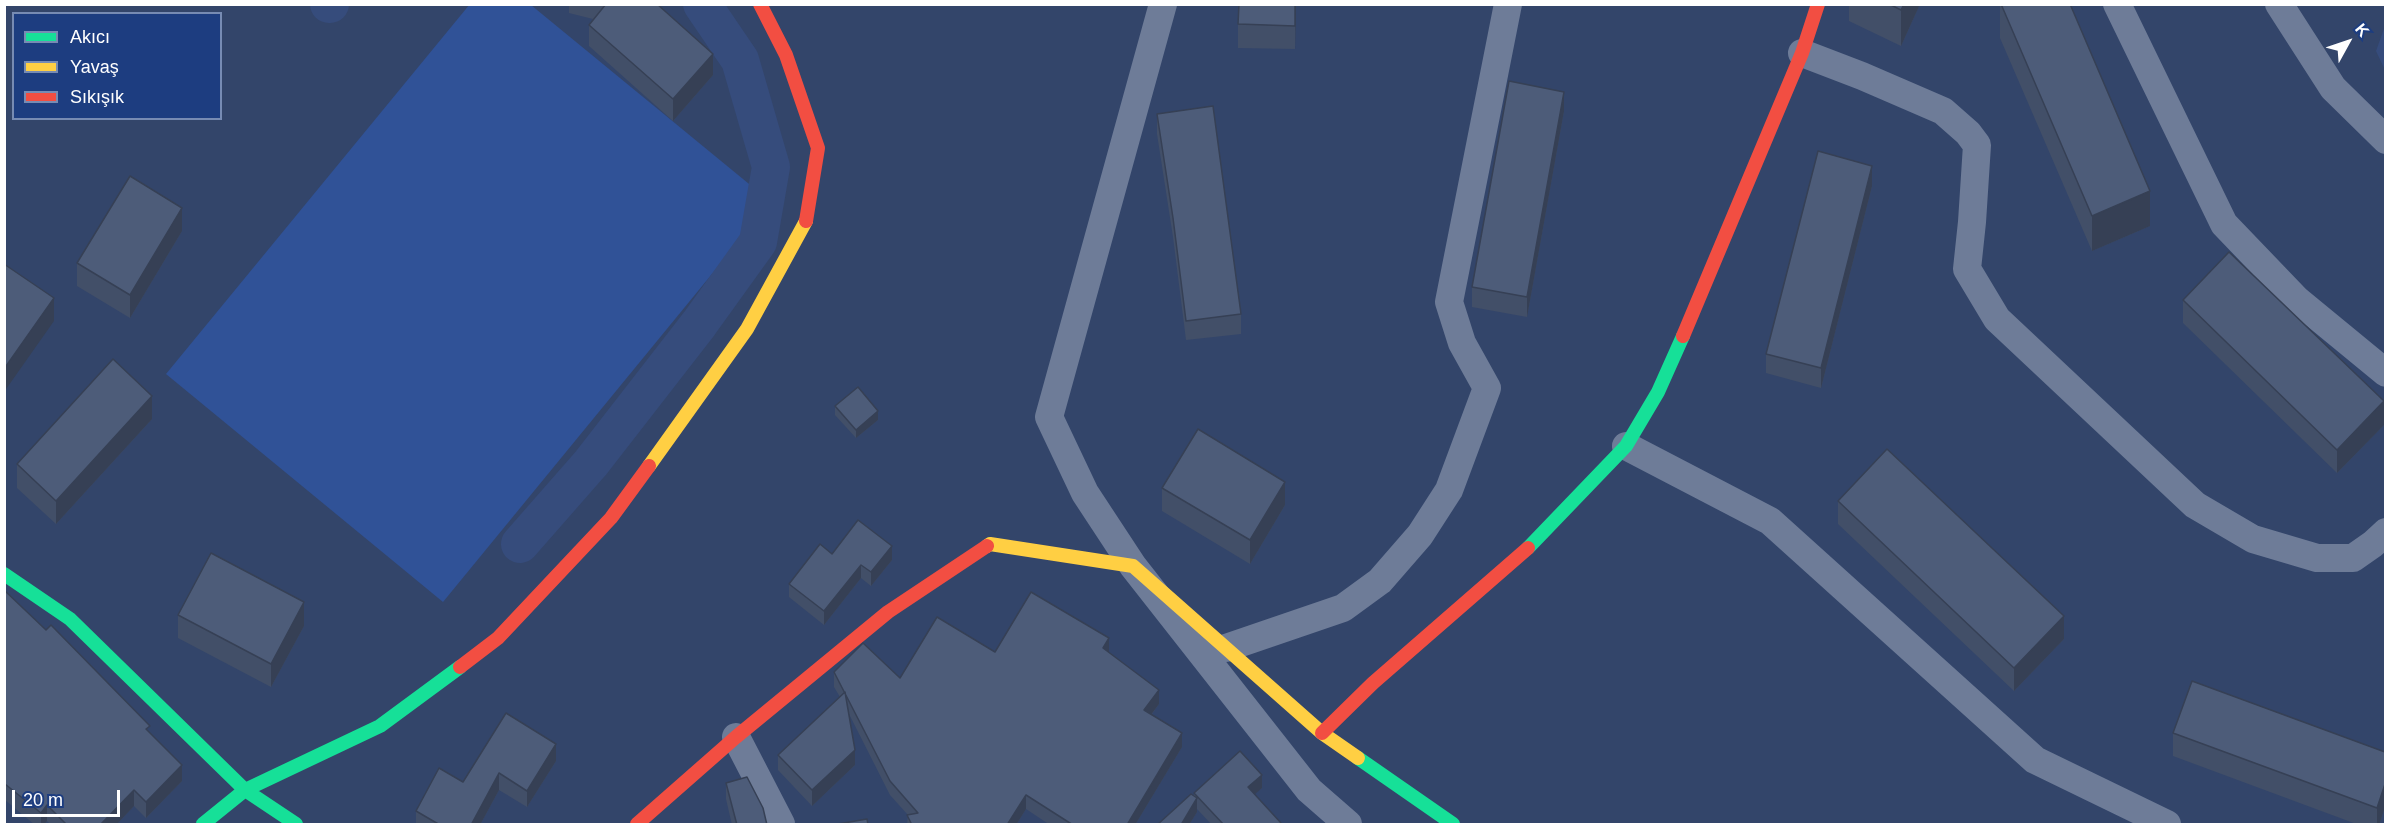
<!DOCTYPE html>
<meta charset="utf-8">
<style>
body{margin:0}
#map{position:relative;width:2390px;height:829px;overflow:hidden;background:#33456a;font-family:Arial,sans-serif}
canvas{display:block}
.frame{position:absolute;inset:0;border:6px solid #fff;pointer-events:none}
.legend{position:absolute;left:12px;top:12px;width:210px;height:108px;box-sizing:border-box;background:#1d3d80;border:2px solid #778bb3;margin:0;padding:8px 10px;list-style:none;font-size:18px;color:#fff}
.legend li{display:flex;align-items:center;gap:12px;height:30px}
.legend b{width:30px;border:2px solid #778bb3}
.north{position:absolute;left:2318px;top:12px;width:60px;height:60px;-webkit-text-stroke:4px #1d3d80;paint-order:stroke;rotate:50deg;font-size:16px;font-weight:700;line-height:24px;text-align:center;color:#fff}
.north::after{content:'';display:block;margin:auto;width:21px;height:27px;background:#fff;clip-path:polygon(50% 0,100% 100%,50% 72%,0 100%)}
.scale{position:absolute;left:12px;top:790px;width:108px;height:27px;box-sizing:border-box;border:3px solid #fff;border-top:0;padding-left:8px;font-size:18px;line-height:21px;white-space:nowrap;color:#fff;-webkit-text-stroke:4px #1d3d80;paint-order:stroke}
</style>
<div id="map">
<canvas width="2390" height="829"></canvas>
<div class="frame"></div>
<ul class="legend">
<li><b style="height:8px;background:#16e098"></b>Akıcı</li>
<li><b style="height:8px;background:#ffcf43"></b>Yavaş</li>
<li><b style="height:8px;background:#f24e42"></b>Sıkışık</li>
</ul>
<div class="north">K</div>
<div class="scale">20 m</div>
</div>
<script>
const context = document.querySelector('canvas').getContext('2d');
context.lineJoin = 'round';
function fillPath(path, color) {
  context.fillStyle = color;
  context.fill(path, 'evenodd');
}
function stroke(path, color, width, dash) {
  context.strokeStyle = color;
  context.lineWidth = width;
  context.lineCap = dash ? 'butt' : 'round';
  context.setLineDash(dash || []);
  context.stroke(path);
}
fillPath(new Path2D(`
 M 470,4 L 531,5 L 771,202 L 443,602 L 166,374 Z`), '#305297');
fillPath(new Path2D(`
 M 2385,26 L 2385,70 L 2376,51 Z`), '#364c7c');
stroke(new Path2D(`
 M 329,4 L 330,4
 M 520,544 L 591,463 L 699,324 L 758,242 L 771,167 L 740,60 L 702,4`), '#364c7c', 38);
stroke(new Path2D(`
 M 1163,4 L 1049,417 L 1085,493 L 1133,566 L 1309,790 L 1348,824
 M 2117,4 L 2224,224 L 2296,299 L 2386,373
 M 2279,4 L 2333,88 L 2386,140
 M 1802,53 L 1862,76 L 1943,111 L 1968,133 L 1977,145 L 1972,222 L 1967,269 L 1997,319 L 2195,505 L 2253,539 L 2317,558 L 2353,558 L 2373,544 L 2386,532
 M 1626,446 L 1770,521 L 2035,760 L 2167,824
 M 1226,648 L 1343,608 L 1380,581 L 1420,535 L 1449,490 L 1487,388 L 1462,343 L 1449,302 L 1508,4
 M 736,737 L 781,824`), '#6e7c98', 28);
stroke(new Path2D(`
 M 1528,548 L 1626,446 L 1658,392 L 1683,336
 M 4,574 L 70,619 L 245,790 L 296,824
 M 1358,758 L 1453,824
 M 203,824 L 245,790 L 380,726 L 460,667`), '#16e098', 14);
stroke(new Path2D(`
 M 649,466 L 747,329 L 806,221
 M 987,546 L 990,544 L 1133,566 L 1322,733 L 1358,758`), '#ffcf43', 14);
stroke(new Path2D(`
 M 760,4 L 786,55 L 818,148 L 806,221
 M 1683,336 L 1802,53 L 1818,4
 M 460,667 L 498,638 L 611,518 L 649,466
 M 1322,733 L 1373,683 L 1528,548
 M 637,824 L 736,737 L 888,612 L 987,546`), '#f24e42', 14);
fillPath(new Path2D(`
 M 569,4 L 657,4 L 713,75 L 673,121 L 589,46 L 589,25 L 593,19 L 569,13 Z
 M 1296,4 L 1295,49 L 1238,48 L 1238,24 Z
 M 1849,4 L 1920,4 L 1901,46 L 1849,21 Z
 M 2000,4 L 2070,4 L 2150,226 L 2092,251 L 2000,38 Z
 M 1564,111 L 1527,317 L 1472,307 L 1472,287 Z
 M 1157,114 L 1241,314 L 1241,334 L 1186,340 L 1173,237 L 1157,134 Z
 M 1872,186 L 1821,388 L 1766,373 L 1766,354 Z
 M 182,231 L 130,318 L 77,286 L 77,263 Z
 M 2183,300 L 2384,425 L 2337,473 L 2183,323 Z
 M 835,406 L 878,420 L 856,438 L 835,415 Z
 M 152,419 L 56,524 L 17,488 L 17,464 Z
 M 1162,488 L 1285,505 L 1250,564 L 1162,511 Z
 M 1838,501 L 2064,639 L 2014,691 L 1838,524 Z
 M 832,554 L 892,560 L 871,586 L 861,578 L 824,625 L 789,597 L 789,584 Z
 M 4,590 L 150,733 L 182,781 L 146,818 L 134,806 L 116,825 L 51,825 L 47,821 L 44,825 L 35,825 L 5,800 L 4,801 Z
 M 178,615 L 304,626 L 271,687 L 178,638 Z
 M 995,652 L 1109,652 L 1108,653 L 1159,704 L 1152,714 L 1182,747 L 1135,825 L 1050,825 L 1026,809 L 1016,825 L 907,825 L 908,815 L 890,795 L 849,714 L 855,765 L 812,806 L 778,770 L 778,755 L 840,697 L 834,687 L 834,672 L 900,678 Z
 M 2173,733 L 2385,807 L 2379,825 L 2359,825 L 2173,756 Z
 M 556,761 L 527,807 L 499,790 L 480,825 L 416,825 L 416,811 L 463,782 Z
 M 726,783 L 767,825 L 732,825 L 726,799 Z
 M 1262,788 L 1254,794 L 1281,825 L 1212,825 L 1197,809 L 1197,812 L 1189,825 L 1157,825 L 1194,796 L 1194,793 Z`), '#424f68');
fillPath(new Path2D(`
 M 1295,4 L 1296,4 L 1295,49 Z
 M 1904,4 L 1920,4 L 1901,46 L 1901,10 Z
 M 713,54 L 713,75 L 673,121 L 673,99 Z
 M 1564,92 L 1564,111 L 1527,317 L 1527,297 Z
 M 1872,166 L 1872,186 L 1821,388 L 1821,368 Z
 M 2150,191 L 2150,226 L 2092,251 L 2092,216 Z
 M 182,208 L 182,231 L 130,318 L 130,295 Z
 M 54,298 L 54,321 L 4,392 L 4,369 Z
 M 152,396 L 152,419 L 56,524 L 56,501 Z
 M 2384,401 L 2384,425 L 2337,473 L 2337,450 Z
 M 878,411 L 878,420 L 856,438 L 856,430 Z
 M 1285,482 L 1285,505 L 1250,564 L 1250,540 Z
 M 892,546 L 892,560 L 871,586 L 871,572 Z
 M 861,565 L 861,578 L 824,625 L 824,611 Z
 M 304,602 L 304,626 L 271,687 L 271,664 Z
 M 2064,616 L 2064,639 L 2014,691 L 2014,668 Z
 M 1109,638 L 1109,652 L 1103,663 L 1103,648 Z
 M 1159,690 L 1159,704 L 1144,724 L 1144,710 Z
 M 1182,733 L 1182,747 L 1135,825 L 1127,825 Z
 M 556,744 L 556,761 L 527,807 L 527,791 Z
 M 855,750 L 855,765 L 812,806 L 812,790 Z
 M 182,765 L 182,781 L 146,818 L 146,802 Z
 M 499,773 L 499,790 L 480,825 L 471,825 Z
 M 1262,775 L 1262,788 L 1248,800 L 1248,787 Z
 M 5,784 L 5,800 L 4,801 L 4,785 Z
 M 2385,784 L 2385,807 L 2379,825 L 2377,825 L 2377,808 Z
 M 134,790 L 134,806 L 116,825 L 100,825 Z
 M 1026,795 L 1026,809 L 1016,825 L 1007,825 Z
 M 1197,798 L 1197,812 L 1189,825 L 1181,825 Z
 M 47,805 L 47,821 L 44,825 L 41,825 L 41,813 Z`), '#364055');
const building = new Path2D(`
 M 606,4 L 657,4 L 713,54 L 673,99 L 589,25 Z
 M 1239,4 L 1295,4 L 1295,26 L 1238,24 Z
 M 1889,4 L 1904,4 L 1901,10 Z
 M 2001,4 L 2070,4 L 2150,191 L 2092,216 Z
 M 1509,81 L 1564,92 L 1527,297 L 1472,287 Z
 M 1213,106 L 1241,314 L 1186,321 L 1173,218 L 1157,114 Z
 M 1818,151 L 1872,166 L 1821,368 L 1766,354 Z
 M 130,176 L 182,208 L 130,295 L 77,263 Z
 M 2229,252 L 2384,401 L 2337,450 L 2183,300 Z
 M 4,264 L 54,298 L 4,369 Z
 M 113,359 L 152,396 L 56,501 L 17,464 Z
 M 858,387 L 878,411 L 856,430 L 835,406 Z
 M 1198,429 L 1285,482 L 1250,540 L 1162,488 Z
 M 1887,449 L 2064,616 L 2014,668 L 1838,501 Z
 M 858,520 L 892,546 L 871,572 L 861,565 L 824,611 L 789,584 L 820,544 L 832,554 Z
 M 211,553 L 304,602 L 271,664 L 178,615 Z
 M 4,590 L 46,630 L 51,625 L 150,726 L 146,729 L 182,765 L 146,802 L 134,790 L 100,825 L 67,825 L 47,805 L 41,813 L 5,784 L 4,785 Z
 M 1031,592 L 1109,638 L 1103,648 L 1159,690 L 1144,710 L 1182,733 L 1127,825 L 1073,825 L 1026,795 L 1007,825 L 912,825 L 907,815 L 918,813 L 890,781 L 834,672 L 863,643 L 900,678 L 937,617 L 995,652 Z
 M 2192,681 L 2385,752 L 2385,784 L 2377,808 L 2173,733 Z
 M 845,692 L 855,750 L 812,790 L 778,755 Z
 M 506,713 L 556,744 L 527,791 L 499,773 L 471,825 L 440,825 L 416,811 L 439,768 L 463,782 Z
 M 1240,751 L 1262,775 L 1248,787 L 1281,823 L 1280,825 L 1224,825 L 1194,793 Z
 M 747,777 L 763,808 L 767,825 L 737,825 L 726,783 Z
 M 1191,794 L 1197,798 L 1181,825 L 1157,825 Z
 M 867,819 L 868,825 L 838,825 L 838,824 Z`);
fillPath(building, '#4d5c79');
stroke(building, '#364055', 1.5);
</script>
